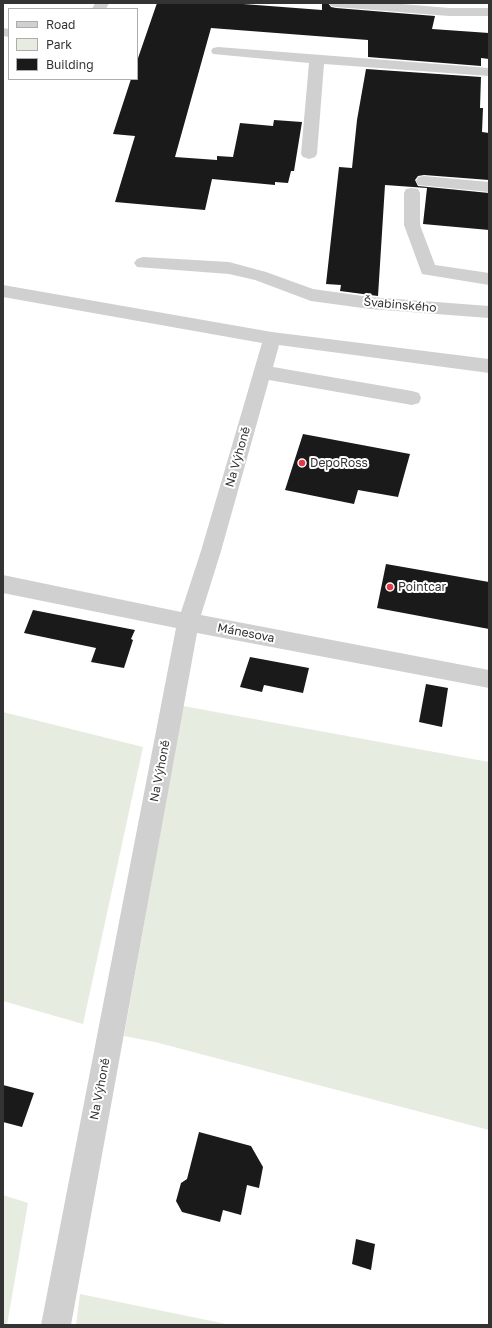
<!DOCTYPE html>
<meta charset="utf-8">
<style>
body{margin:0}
#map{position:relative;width:492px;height:1328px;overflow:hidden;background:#fff;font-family:"Golos Text",sans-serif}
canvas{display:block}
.frame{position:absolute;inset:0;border:4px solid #333;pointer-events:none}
.legend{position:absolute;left:8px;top:8px;width:130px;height:72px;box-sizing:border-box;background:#fff;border:1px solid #adadad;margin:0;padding:5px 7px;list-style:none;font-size:12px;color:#333}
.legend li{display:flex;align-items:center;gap:8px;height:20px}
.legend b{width:20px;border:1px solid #adadad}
</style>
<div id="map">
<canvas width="492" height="1328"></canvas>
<div class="frame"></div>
<ul class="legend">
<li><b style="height:5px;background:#d0d0d0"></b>Road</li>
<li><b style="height:11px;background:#e6ecdf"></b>Park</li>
<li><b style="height:11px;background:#1a1a1a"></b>Building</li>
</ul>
</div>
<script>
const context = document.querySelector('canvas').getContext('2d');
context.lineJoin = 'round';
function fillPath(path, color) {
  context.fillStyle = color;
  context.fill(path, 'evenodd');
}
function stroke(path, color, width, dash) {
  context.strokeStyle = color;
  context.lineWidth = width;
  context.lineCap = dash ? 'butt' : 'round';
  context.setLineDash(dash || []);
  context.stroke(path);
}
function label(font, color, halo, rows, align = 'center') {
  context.font = font + ' "Golos Text",sans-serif';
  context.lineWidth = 4;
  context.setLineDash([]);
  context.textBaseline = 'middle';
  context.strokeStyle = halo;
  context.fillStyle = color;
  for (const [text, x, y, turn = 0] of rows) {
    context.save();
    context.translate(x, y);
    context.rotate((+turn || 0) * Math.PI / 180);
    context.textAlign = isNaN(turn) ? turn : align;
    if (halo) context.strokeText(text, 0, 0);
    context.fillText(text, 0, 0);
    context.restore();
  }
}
fillPath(new Path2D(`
 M 183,706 L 489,762 L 489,1130 L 155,1042 L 124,1036 Z
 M 3,712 L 143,747 L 83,1024 L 3,1001 Z
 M 3,1195 L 28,1203 L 7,1325 L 3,1325 Z
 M 80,1294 L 231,1325 L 76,1325 Z`), '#e6ecdf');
fillPath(new Path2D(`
 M 157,3 L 230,3 L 322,10 L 322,3 L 328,3 L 331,7 L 336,8 L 435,16 L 432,29 L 489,33 L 489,59 L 481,58 L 481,66 L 368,57 L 368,40 L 211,28 L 175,157 L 217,160 L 217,156 L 233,157 L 240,123 L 273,126 L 274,120 L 302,122 L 294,171 L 291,171 L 288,183 L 275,182 L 275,185 L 212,179 L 205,210 L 115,202 L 135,136 L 113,134 L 131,79 L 137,79 L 137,61 Z
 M 366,69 L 481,77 L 480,108 L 483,108 L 482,132 L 489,133 L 489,180 L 424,175 L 418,176 L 415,180 L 418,186 L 489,193 L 489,230 L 423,224 L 427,188 L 385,185 L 378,296 L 340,291 L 341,285 L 326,284 L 339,167 L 352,168 L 357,120 Z
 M 303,434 L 410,454 L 398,497 L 358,490 L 354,504 L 285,490 Z
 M 386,564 L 489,582 L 489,629 L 377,608 Z
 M 33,610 L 135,630 L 131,639 L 133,640 L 124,668 L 91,662 L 96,648 L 24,633 Z
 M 250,657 L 309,668 L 303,693 L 264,685 L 262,692 L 240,687 Z
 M 426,684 L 448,688 L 442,727 L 419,722 Z
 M 3,1085 L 34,1093 L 22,1127 L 3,1122 Z
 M 199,1132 L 251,1146 L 263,1167 L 259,1188 L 247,1185 L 241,1215 L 223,1210 L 220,1222 L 182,1212 L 176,1201 L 181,1183 L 187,1179 Z
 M 356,1239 L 375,1244 L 371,1270 L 352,1264 Z`), '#1a1a1a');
fillPath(new Path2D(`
 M 95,3 L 109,3 L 106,9 L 92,9 Z
 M 329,3 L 390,3 L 449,8 L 489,8 L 489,16 L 449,16 L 336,7 L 331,6 Z
 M 3,28 L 9,29 L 9,37 L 3,36 Z
 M 218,47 L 489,68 L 489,76 L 324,64 L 317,154 L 315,157 L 309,159 L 303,157 L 301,154 L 309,63 L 213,54 L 211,51 L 213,48 Z
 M 424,176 L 489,182 L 489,192 L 418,185 L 416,181 L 418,177 Z
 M 412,188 L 418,189 L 420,193 L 420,225 L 435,265 L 489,273 L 489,285 L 422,274 L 404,225 L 404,193 L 406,189 Z
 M 143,257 L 229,262 L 266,272 L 313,289 L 370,297 L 489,306 L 489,318 L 370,309 L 311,301 L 255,280 L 229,274 L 137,267 L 134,263 L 137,259 Z
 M 3,285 L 272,332 L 489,359 L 489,373 L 279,345 L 273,367 L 412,391 L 419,393 L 421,398 L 419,403 L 412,405 L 269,380 L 221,551 L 201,615 L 489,670 L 489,688 L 197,633 L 71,1325 L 41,1325 L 176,628 L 3,593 L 3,575 L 181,612 L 201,551 L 262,343 L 3,297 Z`), '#d0d0d0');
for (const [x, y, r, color] of [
 [302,463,4,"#e63946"],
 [390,587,4,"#e63946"]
]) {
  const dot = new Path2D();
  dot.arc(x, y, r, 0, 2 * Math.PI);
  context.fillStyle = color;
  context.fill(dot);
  stroke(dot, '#fff', 1.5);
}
label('12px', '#333', '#fff', [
 ["Švabinského",400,305,5],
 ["Na Výhoně",238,457,-74],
 ["Mánesova",246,633,11],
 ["Na Výhoně",160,771,-79],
 ["Na Výhoně",100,1089,-79]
]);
label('12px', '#333', '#fff', [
 ["DepoRoss",310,463],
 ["Pointcar",398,587]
], 'left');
</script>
